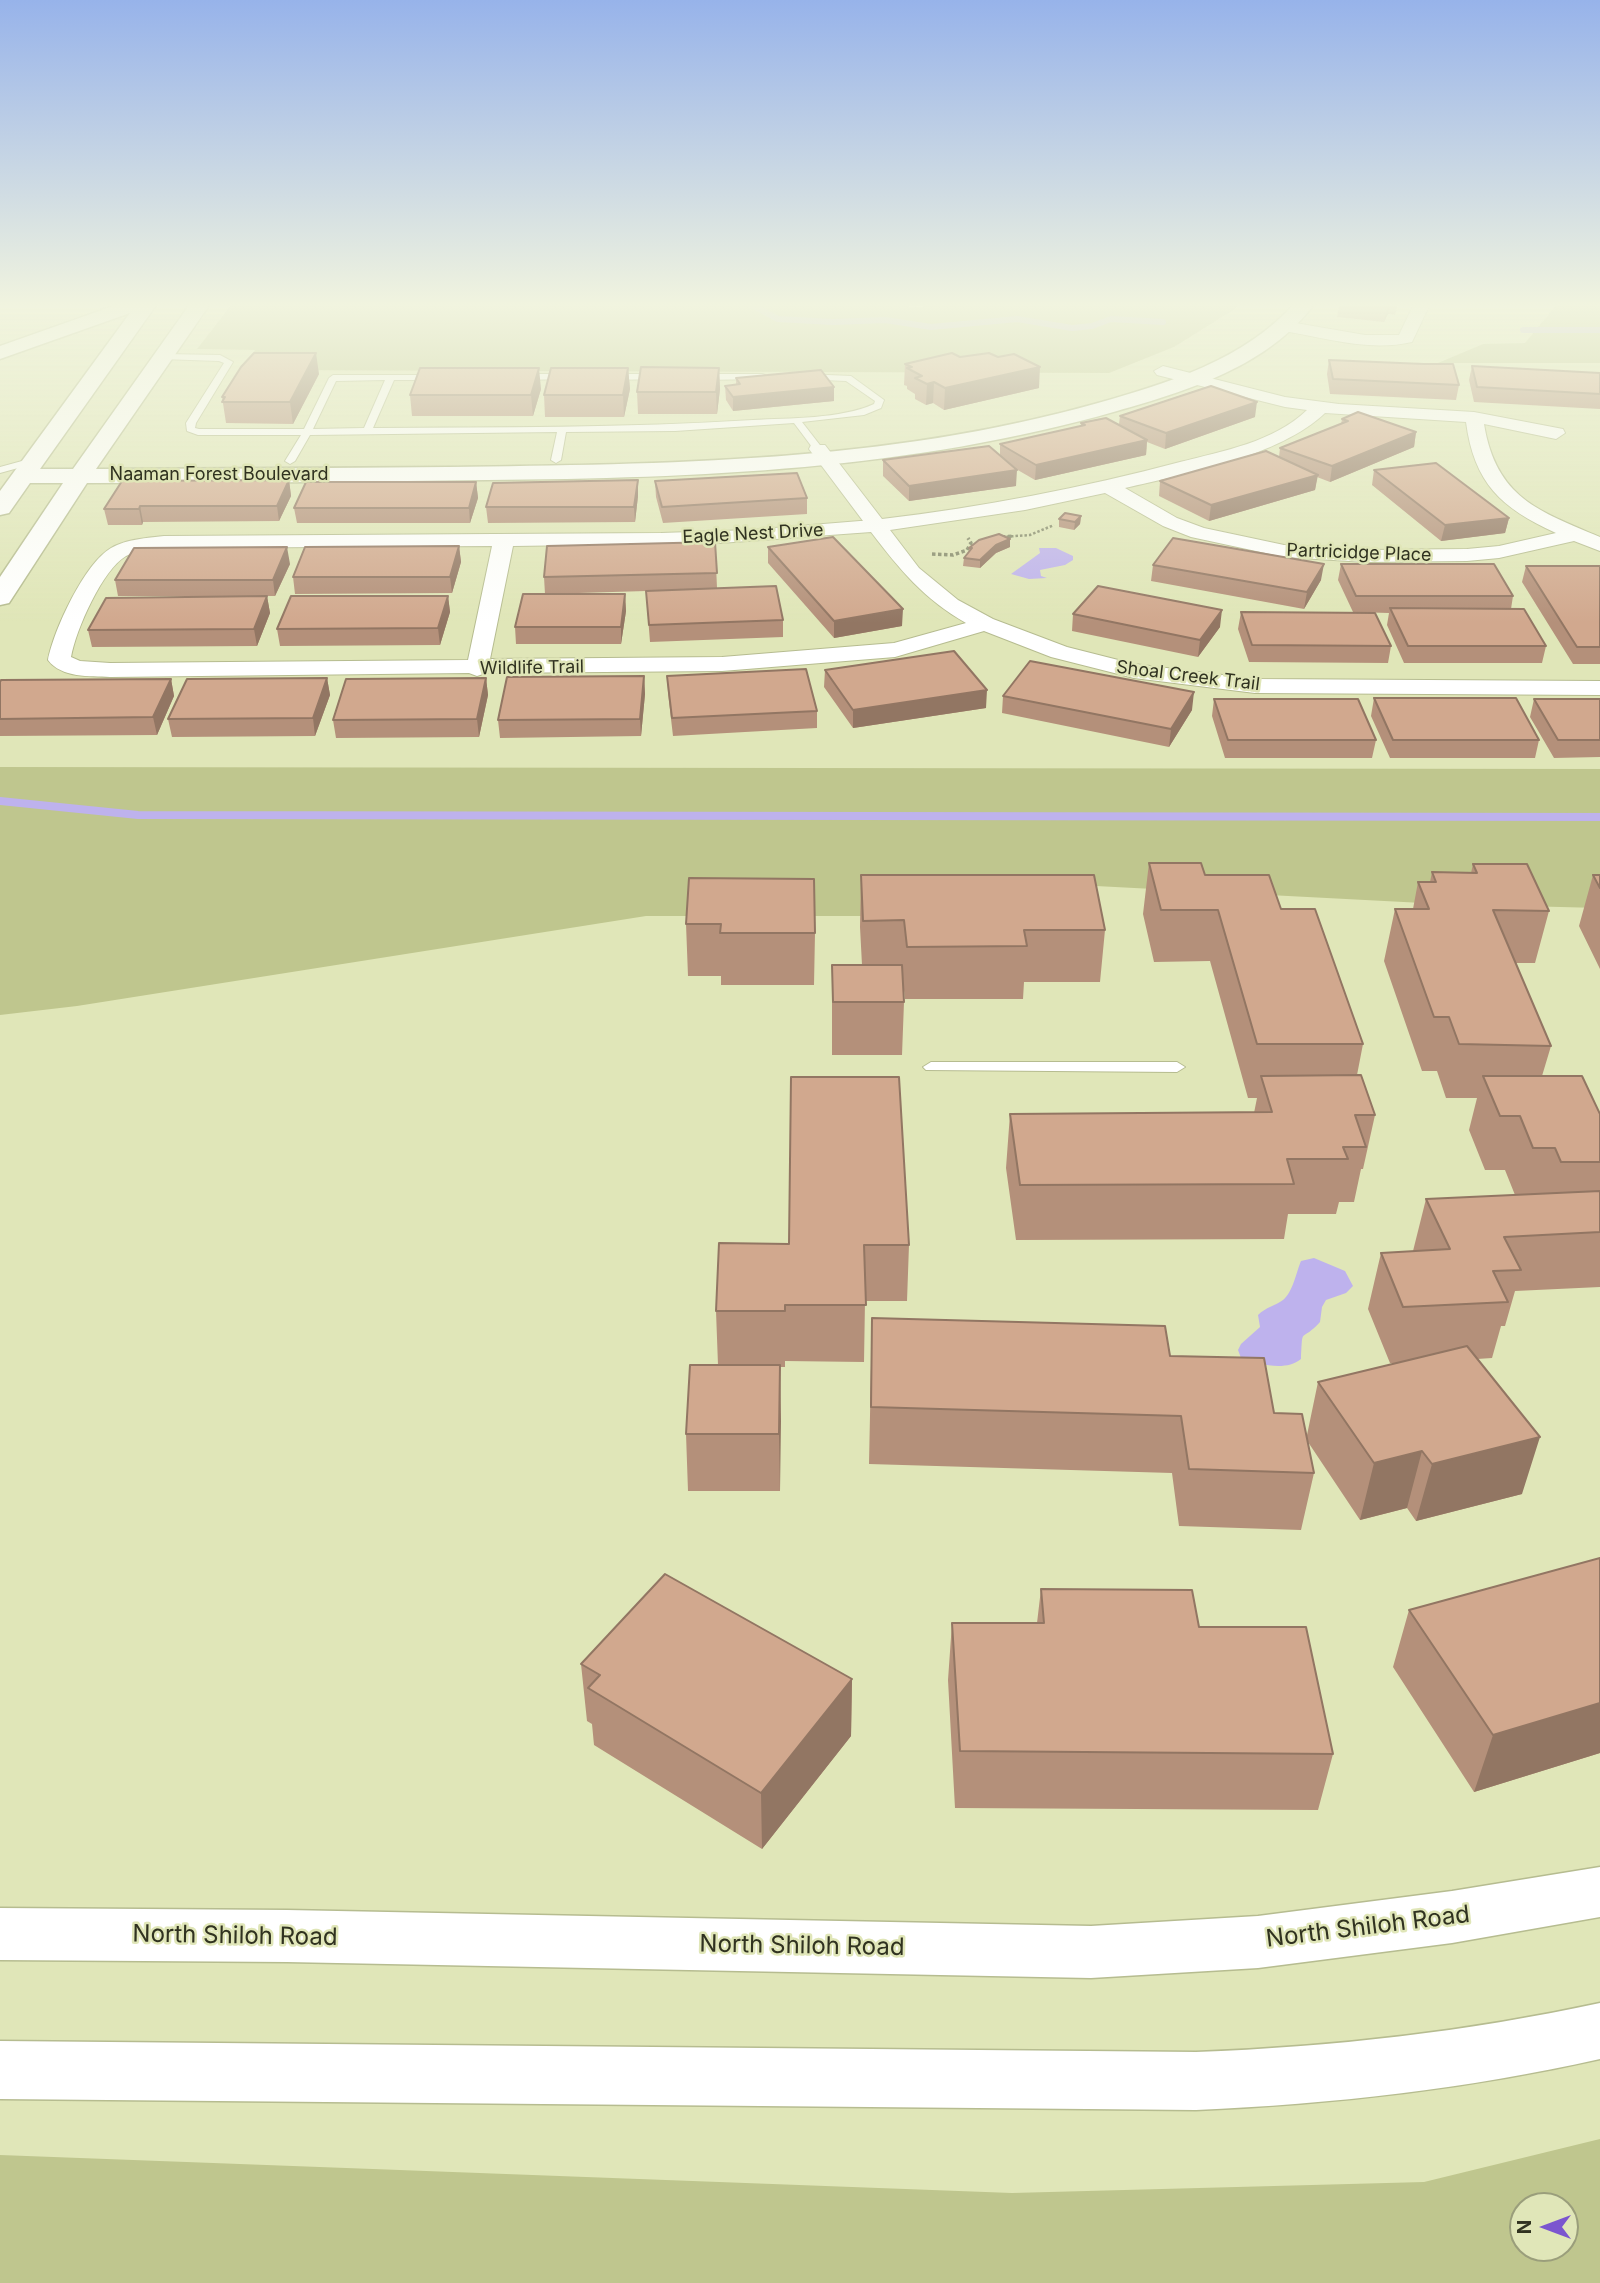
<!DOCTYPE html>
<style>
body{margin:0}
#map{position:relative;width:1600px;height:2283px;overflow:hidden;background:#e0e6b8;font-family:Inter,sans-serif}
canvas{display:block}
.north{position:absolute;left:1509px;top:2192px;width:70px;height:70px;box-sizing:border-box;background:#e0e6b8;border:2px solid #9a9e7b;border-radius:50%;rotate:270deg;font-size:19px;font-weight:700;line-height:28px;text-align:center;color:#303220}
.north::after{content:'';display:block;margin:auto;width:24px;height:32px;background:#7b55cf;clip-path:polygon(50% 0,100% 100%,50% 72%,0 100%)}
</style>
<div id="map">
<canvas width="1600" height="2283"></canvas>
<div class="north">N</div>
</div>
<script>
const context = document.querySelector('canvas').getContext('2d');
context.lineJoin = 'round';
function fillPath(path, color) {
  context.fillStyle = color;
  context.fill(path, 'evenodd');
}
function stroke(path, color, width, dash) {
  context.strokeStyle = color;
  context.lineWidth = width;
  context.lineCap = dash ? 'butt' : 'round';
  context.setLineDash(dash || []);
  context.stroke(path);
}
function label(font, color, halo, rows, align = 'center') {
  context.font = font + ' Inter,sans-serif';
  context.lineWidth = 5;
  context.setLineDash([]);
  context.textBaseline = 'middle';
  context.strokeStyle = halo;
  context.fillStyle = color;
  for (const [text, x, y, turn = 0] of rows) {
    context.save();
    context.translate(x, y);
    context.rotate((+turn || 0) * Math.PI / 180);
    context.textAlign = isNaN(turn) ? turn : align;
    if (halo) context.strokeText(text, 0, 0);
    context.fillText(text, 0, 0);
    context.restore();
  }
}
fillPath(new Path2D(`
 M 232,304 L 896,304 L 912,307 L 980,304 L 1238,304 L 1235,309 L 1174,347 L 1109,373 L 241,370 L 255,350 L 197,349 Z
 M 1557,304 L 1600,304 L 1600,363 L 1438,363 L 1483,344 L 1525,343 Z
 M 0,767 L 1600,769 L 1600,908 L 1442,904 L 1019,882 L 979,916 L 646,916 L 77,1006 L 0,1015 Z
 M 1600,2139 L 1600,2283 L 0,2283 L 0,2155 L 1012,2193 L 1424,2182 ZM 1523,2206 L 1565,2206 L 1565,2248 L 1523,2248 Z`), '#bfc68e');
fillPath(new Path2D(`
 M 1039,548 L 1056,548 L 1073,556 L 1073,560 L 1065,565 L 1040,570 L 1041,576 L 1047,578 L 1029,579 L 1011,574 L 1040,553 Z
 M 1314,1258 L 1345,1271 L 1353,1286 L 1346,1293 L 1326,1300 L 1322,1307 L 1320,1322 C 1300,1344 1303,1324 1301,1359 C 1285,1372 1259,1364 1241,1358 L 1238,1350 L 1241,1344 L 1260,1327 L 1258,1315 C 1266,1307 1275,1306 1283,1300 C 1293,1292 1296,1273 1301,1261 Z`), '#beb2ed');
stroke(new Path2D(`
 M 750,304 L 778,319 L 833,322 L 885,320 L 931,327 L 1017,319 L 1072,328 L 1092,326 L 1111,319 L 1163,322
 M 1523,330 L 1600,330`), '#beb2ed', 6);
stroke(new Path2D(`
 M 0,801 L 138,815 L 1600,817`), '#beb2ed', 8);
const lane = new Path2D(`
 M 164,354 L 220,355 L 233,362 L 196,423 L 195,428 L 199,429 L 304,429 L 329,378 L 333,375 L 439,375 L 440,377 L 436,380 L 394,380 L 373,428 C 499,427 626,428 753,420 C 789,418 841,419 874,404 L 875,401 L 846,381 L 802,379 L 802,375 L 805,374 L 851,376 L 884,400 L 881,408 L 864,415 L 802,422 L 823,449 L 818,452 L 815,451 L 794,423 L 675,431 L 566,432 L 561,460 L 556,463 L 551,460 L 557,432 L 310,435 L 295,461 L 290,464 L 285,461 L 301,435 L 198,435 L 187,431 L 186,423 L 224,363 L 219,361 L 161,359 L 160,357 ZM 385,380 L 364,428 L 313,429 L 336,381 Z
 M 569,374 L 572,375 L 572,379 L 518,380 L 514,377 L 518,374 Z
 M 660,374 L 663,375 L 663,379 L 609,380 L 605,377 L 609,374 Z
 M 762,374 L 765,375 L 765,379 L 700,380 L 696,377 L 700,374 Z
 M 33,458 L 36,459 L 36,463 L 0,473 L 0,467 Z
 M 931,1062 L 1177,1062 L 1185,1067 L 1177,1072 L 926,1070 L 923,1067 Z`);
const street = new Path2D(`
 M 1414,304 L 1430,304 L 1412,342 C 1370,352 1326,338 1284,331 L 1276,326 L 1284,321 L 1365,335 L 1399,335 Z
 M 1163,366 L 1285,397 L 1339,404 L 1474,412 L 1563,429 L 1565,433 L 1556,439 L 1484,424 C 1496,498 1539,511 1600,537 L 1600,551 L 1574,541 L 1499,558 L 1467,561 L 1366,562 L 1284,557 L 1191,537 L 1163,526 L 1105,493 L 1025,510 L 890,530 L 919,568 L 958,600 L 993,619 L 1067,647 L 1134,664 L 1255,679 L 1600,681 L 1600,695 L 1255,693 L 1134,678 L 1051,657 L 984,631 L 895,657 L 722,671 L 486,673 L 477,676 L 469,673 L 110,677 C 90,676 61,678 48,660 C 54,630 84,564 111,548 C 127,539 147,538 164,536 L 661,533 L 750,530 L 860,521 L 863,521 L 809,449 L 811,445 L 825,445 L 882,519 C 983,507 1082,488 1180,462 C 1223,451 1274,442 1307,410 L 1285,407 L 1157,375 L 1154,371 ZM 1325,413 L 1466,422 C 1474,483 1501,508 1556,533 L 1499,546 L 1467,549 L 1366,550 L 1284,545 L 1204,528 L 1177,518 L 1125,488 C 1186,474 1280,456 1325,413 ZM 871,532 C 900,570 924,599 966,623 L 894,643 L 722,657 L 490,659 L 513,546 L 720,543 ZM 492,546 L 468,660 L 110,663 L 80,661 L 71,657 C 76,630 102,570 126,556 C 137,550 151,550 164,548 Z`);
const secondary = new Path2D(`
 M 119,304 L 157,304 L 40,469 L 73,469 L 190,304 L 210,304 L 96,469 C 214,469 331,468 448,467 C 667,464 886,463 1098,403 C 1168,383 1244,360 1294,304 L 1314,304 C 1269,366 1187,391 1117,411 C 911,470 700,478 487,480 C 354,482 220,483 87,483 L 9,603 L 0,605 L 0,577 L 63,483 L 30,483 L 9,513 L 0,515 L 0,491 L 130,313 L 0,359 L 0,346 Z
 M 1600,1867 L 1600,1917 L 1452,1943 L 1258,1968 L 1091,1978 L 287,1962 L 0,1960 L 0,1908 L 287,1910 L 1091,1926 L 1258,1916 L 1452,1891 Z
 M 1600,2003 L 1600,2059 C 1467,2089 1333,2104 1196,2110 L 0,2099 L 0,2041 L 1196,2052 C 1332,2047 1466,2032 1600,2003 Z`);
stroke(lane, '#b6bc90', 2);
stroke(street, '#b6bc90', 2);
stroke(secondary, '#b6bc90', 3);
stroke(new Path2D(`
 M 1002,537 L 1030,535 L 1054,525`), '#848869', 2.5, [2.5, 2]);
stroke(new Path2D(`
 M 1002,537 L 1014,536
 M 932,554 L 953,555 L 967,550 L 971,543 L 968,538`), '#848869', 3.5, [3.5, 2.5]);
fillPath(lane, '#fff');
fillPath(street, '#fff');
fillPath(secondary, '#fff');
fillPath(new Path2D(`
 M 1339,304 L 1398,304 L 1395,315 L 1388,314 L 1384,322 L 1337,317 Z
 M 960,357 L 1039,388 L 944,410 L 933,403 L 926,405 L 915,399 L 915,394 L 907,389 L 907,386 L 904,385 L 905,364 Z
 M 1329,360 L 1459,385 L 1456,400 L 1330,394 L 1327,374 Z
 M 1472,366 L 1600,373 L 1600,409 L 1474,402 L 1469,380 Z
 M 628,368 L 630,389 L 624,417 L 545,417 L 544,395 Z
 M 719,368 L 720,389 L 717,414 L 638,414 L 637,392 Z
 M 319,374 L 293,424 L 226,423 L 222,397 Z
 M 736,378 L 834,401 L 733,411 L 726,400 L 725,386 L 736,385 Z
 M 541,389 L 533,416 L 412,416 L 410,395 Z
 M 1120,416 L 1255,417 L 1165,449 L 1147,442 L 1146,455 L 1035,480 L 1016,469 L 1016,486 L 909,501 L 883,476 L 883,460 L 1000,455 L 1000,444 L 1081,426 L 1081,423 L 1119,424 Z
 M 1342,419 L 1416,432 L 1414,447 L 1330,482 L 1317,477 L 1315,490 L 1209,521 L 1159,496 L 1160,481 L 1279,457 L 1280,448 L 1341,424 Z
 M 1374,470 L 1509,518 L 1505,533 L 1441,541 L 1372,485 Z
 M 289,480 L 291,496 L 279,521 L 143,522 L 142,525 L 108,525 L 104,509 Z
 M 655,481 L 807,498 L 807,514 L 663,523 L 656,497 Z
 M 476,482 L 478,498 L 470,523 L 297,523 L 294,508 Z
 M 638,496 L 635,522 L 488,523 L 486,507 Z
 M 1081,516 L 1080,524 L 1074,530 L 1059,527 L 1059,519 Z
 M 715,542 L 717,588 L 783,620 L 783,637 L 650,642 L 646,591 L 545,594 L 544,577 Z
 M 459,546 L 461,562 L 452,593 L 295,594 L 293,577 Z
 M 768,547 L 902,626 L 834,638 L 768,563 Z
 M 1010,547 L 996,553 L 980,568 L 963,566 L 964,558 L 969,551 L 969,548 Z
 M 290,564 L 275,596 L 267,596 L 270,613 L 257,646 L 92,647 L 88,630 L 264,596 L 118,596 L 115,580 Z
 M 1341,564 L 1513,596 L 1511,609 L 1546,646 L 1542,663 L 1404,663 L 1387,625 L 1389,613 L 1353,612 L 1338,580 Z
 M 1153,565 L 1321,580 L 1304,609 L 1151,581 Z
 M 1526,566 L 1600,566 L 1600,664 L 1573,664 L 1522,582 Z
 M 625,594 L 626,611 L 621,644 L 516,644 L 515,627 Z
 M 448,596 L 450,612 L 440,645 L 280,646 L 277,629 Z
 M 1241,612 L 1391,646 L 1388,663 L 1249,662 L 1238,629 Z
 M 1073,614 L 1220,627 L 1198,657 L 1072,631 Z
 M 825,670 L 986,708 L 853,728 L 824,687 Z
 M 644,676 L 645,694 L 641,736 L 500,738 L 498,720 Z
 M 667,676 L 817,711 L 817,728 L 673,736 L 668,693 Z
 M 327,678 L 330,695 L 315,736 L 172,737 L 168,719 Z
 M 486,678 L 488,695 L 479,737 L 336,738 L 333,720 Z
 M 171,679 L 174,696 L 157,735 L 0,736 L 0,682 Z
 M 1003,696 L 1192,710 L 1169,747 L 1002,713 Z
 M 1374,698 L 1539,740 L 1535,758 L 1390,758 L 1371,716 Z
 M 1214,699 L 1376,740 L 1372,758 L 1225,758 L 1212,716 Z
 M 1534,699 L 1600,699 L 1600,757 L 1554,758 L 1530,717 Z
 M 1149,863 L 1205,875 L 1281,909 L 1363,1044 L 1357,1075 L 1375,1115 L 1363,1169 L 1361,1169 L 1354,1202 L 1339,1202 L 1336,1214 L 1288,1214 L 1284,1239 L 1016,1240 L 1006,1168 L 1010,1114 L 1254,1113 L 1257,1098 L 1248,1098 L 1210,961 L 1154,962 L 1143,914 Z
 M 1473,864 L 1549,911 L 1535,963 L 1515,963 L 1551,1046 L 1542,1076 L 1600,1114 L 1600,1287 L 1515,1291 L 1505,1326 L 1501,1326 L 1492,1358 L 1477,1359 L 1522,1494 L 1416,1521 L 1407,1508 L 1360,1520 L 1308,1442 L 1314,1473 L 1301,1530 L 1179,1526 L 1172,1473 L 869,1464 L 872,1318 L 1170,1356 L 1274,1413 L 1307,1435 L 1318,1382 L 1398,1363 L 1390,1363 L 1368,1309 L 1381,1253 L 1413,1251 L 1426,1199 L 1515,1195 L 1505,1170 L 1485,1170 L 1469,1130 L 1477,1098 L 1446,1098 L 1437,1071 L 1422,1071 L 1384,961 L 1395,909 L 1413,909 L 1418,882 L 1430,882 L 1432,872 L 1471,873 Z
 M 861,875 L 1105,930 L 1100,982 L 1024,982 L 1023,999 L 905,999 L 902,972 L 904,1002 L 902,1055 L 832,1055 L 832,965 L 862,965 L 860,927 Z
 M 1593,875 L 1600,875 L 1600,969 L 1579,926 Z
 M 689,878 L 815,933 L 814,985 L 721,985 L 721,976 L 688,976 L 686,924 Z
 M 719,1243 L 909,1245 L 907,1301 L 865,1301 L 864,1362 L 785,1361 L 785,1367 L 780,1367 L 780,1491 L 688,1491 L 686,1434 L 718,1365 L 716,1311 Z
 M 1600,1558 L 1600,1753 L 1474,1792 L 1393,1667 L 1409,1610 Z
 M 1041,1589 L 1199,1627 L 1333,1754 L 1318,1810 L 955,1808 L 948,1680 L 952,1623 L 1037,1623 Z
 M 581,1664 L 852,1679 L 851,1736 L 762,1849 L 594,1745 L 592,1724 L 587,1721 Z`), '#b4907a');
fillPath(new Path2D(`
 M 1387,304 L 1390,304 L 1388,314 L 1384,322 Z
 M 316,353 L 319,374 L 293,424 L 290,402 Z
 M 1040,367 L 1039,388 L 944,410 L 945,388 Z
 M 539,368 L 541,389 L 533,416 L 531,395 Z
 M 628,368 L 630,389 L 624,417 L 623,395 Z
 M 719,368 L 720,389 L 717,414 L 716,392 Z
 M 934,382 L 933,403 L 926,405 L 927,384 Z
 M 834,387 L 834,401 L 733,411 L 733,397 Z
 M 1257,402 L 1255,417 L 1165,449 L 1166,433 Z
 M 1416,432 L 1414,447 L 1330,482 L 1332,466 Z
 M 1147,440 L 1146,455 L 1035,480 L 1036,465 Z
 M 1017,470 L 1016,486 L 909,501 L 909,486 Z
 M 1318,475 L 1315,490 L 1209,521 L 1211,505 Z
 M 289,480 L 291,496 L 279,521 L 277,506 Z
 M 638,480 L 638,496 L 635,522 L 634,507 Z
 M 476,482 L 478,498 L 470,523 L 469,508 Z
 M 140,506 L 143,522 L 142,525 L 139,509 Z
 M 1081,516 L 1080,524 L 1074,530 L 1075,522 Z
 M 1509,518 L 1505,533 L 1441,541 L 1445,525 Z
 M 1010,539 L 1010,547 L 996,553 L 980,568 L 980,560 L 996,545 Z
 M 459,546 L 461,562 L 452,593 L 450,577 Z
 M 287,547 L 290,564 L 275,596 L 273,580 Z
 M 1324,564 L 1321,580 L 1304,609 L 1307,592 Z
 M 625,594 L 626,611 L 621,644 L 621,627 Z
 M 267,596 L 270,613 L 257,646 L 254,629 Z
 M 448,596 L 450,612 L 440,645 L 438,628 Z
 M 903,609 L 902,626 L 834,638 L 834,621 Z
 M 1222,610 L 1220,627 L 1198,657 L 1200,640 Z
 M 644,676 L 645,694 L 641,736 L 640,719 Z
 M 327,678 L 330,695 L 315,736 L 313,718 Z
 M 486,678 L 488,695 L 479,737 L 477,719 Z
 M 171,679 L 174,696 L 157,735 L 153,717 Z
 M 987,690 L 986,708 L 853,728 L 853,710 Z
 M 1194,692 L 1192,710 L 1169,747 L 1171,729 Z
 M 780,1365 L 781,1421 L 780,1491 L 779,1434 Z
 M 1540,1437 L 1522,1494 L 1416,1521 L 1432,1464 Z
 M 1422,1451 L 1407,1508 L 1360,1520 L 1374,1463 Z
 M 852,1679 L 851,1736 L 762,1849 L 761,1793 Z
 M 1600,1703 L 1600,1753 L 1474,1792 L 1493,1735 Z`), '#927663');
const building = new Path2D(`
 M 254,353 L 316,353 L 290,402 L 222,402 L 225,397 L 222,397 L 241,367 Z
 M 952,353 L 960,357 L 989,353 L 998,357 L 1014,354 L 1040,367 L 945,388 L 934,382 L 927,384 L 915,378 L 922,376 L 907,368 L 912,367 L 905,364 Z
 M 1329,360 L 1424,364 L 1453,364 L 1459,385 L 1333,379 Z
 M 1472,366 L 1600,373 L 1600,394 L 1477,387 Z
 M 641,367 L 719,368 L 716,392 L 637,392 Z
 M 420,368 L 539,368 L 531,395 L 410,395 Z
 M 551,368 L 628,368 L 623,395 L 544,395 Z
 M 821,370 L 834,387 L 733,397 L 725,386 L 740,384 L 736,378 Z
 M 1211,386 L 1257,402 L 1166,433 L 1120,416 Z
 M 1358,412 L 1416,432 L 1332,466 L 1280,448 L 1348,421 L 1342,419 Z
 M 1106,418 L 1147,440 L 1036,465 L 1000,444 L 1085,425 L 1081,423 Z
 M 989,446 L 1017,470 L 909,486 L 883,460 Z
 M 1266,451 L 1318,475 L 1211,505 L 1160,481 Z
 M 1436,463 L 1509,518 L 1445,525 L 1374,470 Z
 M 797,473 L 807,498 L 662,507 L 655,481 Z
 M 289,480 L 277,506 L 140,506 L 139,509 L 104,509 L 122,481 Z
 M 638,480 L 634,507 L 486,507 L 493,483 Z
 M 306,482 L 476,482 L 469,508 L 294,508 Z
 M 1065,513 L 1081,516 L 1075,522 L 1059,519 Z
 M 999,534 L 1010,539 L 996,545 L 980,560 L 964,558 L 972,548 L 969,548 L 979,540 Z
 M 833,537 L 903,609 L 834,621 L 768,547 Z
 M 1173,538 L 1324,564 L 1307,592 L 1153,565 Z
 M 715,542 L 717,573 L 544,577 L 547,546 Z
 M 459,546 L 450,577 L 293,577 L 305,547 Z
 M 287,547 L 273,580 L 115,580 L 134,548 Z
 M 1341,564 L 1494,564 L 1513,596 L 1356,596 Z
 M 1526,566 L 1600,566 L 1600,647 L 1577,647 Z
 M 776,586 L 783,620 L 649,625 L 646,591 Z
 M 1098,586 L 1222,610 L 1200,640 L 1073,614 Z
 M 523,594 L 625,594 L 621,627 L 515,627 Z
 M 267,596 L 254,629 L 88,630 L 106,598 Z
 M 291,596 L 448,596 L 438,628 L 277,629 Z
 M 1390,608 L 1524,609 L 1546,646 L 1408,646 Z
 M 1241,612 L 1375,613 L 1391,646 L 1252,645 Z
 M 954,651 L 987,690 L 853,710 L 825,670 Z
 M 1030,661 L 1194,692 L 1171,729 L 1003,696 Z
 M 806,669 L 817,711 L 672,718 L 667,676 Z
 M 644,676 L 640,719 L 498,720 L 507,677 Z
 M 327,678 L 313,718 L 168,719 L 187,679 Z
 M 486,678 L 477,719 L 333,720 L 346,679 Z
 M 171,679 L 153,717 L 0,719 L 0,682 L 1,680 Z
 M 1374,698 L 1516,698 L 1539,740 L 1393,740 Z
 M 1214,699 L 1358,699 L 1376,740 L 1228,740 Z
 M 1534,699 L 1600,699 L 1600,740 L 1558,740 Z
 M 1149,863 L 1201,863 L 1205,875 L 1269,875 L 1281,909 L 1315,909 L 1363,1044 L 1257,1044 L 1218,910 L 1161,910 Z
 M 1473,864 L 1527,864 L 1549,911 L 1493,910 L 1551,1046 L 1459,1044 L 1449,1017 L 1434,1017 L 1395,909 L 1429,909 L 1418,882 L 1436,882 L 1432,872 L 1477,873 Z
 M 861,875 L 1094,875 L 1105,930 L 1024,930 L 1027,946 L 907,947 L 904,920 L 863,921 Z
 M 1593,875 L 1600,875 L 1600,888 Z
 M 689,878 L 814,879 L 815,933 L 720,933 L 721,924 L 686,924 Z
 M 832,965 L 902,965 L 904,1002 L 833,1002 Z
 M 1361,1075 L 1375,1115 L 1355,1115 L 1366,1147 L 1343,1147 L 1348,1159 L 1287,1159 L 1294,1184 L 1020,1185 L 1010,1114 L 1272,1112 L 1261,1076 Z
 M 1483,1076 L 1582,1076 L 1600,1114 L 1600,1162 L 1561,1162 L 1555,1148 L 1533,1148 L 1520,1116 L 1500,1116 Z
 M 791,1077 L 899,1077 L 909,1245 L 864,1245 L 866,1305 L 785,1305 L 785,1311 L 716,1311 L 719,1243 L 789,1244 Z
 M 1600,1191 L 1600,1232 L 1504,1237 L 1521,1270 L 1493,1271 L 1508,1302 L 1403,1307 L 1381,1253 L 1450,1249 L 1426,1199 Z
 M 872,1318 L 1165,1326 L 1170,1356 L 1264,1358 L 1274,1413 L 1302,1414 L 1314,1473 L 1189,1469 L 1181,1416 L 871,1407 Z
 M 1467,1346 L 1540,1437 L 1432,1464 L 1422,1451 L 1374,1463 L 1318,1382 Z
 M 690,1365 L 780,1365 L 779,1434 L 686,1434 Z
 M 1600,1558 L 1600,1703 L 1493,1735 L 1409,1610 Z
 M 665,1574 L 852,1679 L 761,1793 L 588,1688 L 600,1675 L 581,1664 Z
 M 1041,1589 L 1192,1590 L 1199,1627 L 1306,1627 L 1333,1754 L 960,1751 L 952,1623 L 1044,1623 Z`);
fillPath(building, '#d1a88e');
stroke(building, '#927663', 2);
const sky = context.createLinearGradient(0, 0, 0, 623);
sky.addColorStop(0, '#97b3ea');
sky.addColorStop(0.49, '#f1f4df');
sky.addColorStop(1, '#f1f4df00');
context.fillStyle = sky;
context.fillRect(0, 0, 1600, 623);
label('18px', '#303220', '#e0e6b8', [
 ["Naaman Forest Boulevard",219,475],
 ["Eagle Nest Drive",753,534,-3],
 ["Partricidge Place",1359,553,2],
 ["Wildlife Trail",532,668,-1],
 ["Shoal Creek Trail",1188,676,7]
]);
label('24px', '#303220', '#e0e6b8', [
 ["North Shiloh Road",1368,1927,-7],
 ["North Shiloh Road",235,1936,1],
 ["North Shiloh Road",802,1946,1]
]);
</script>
